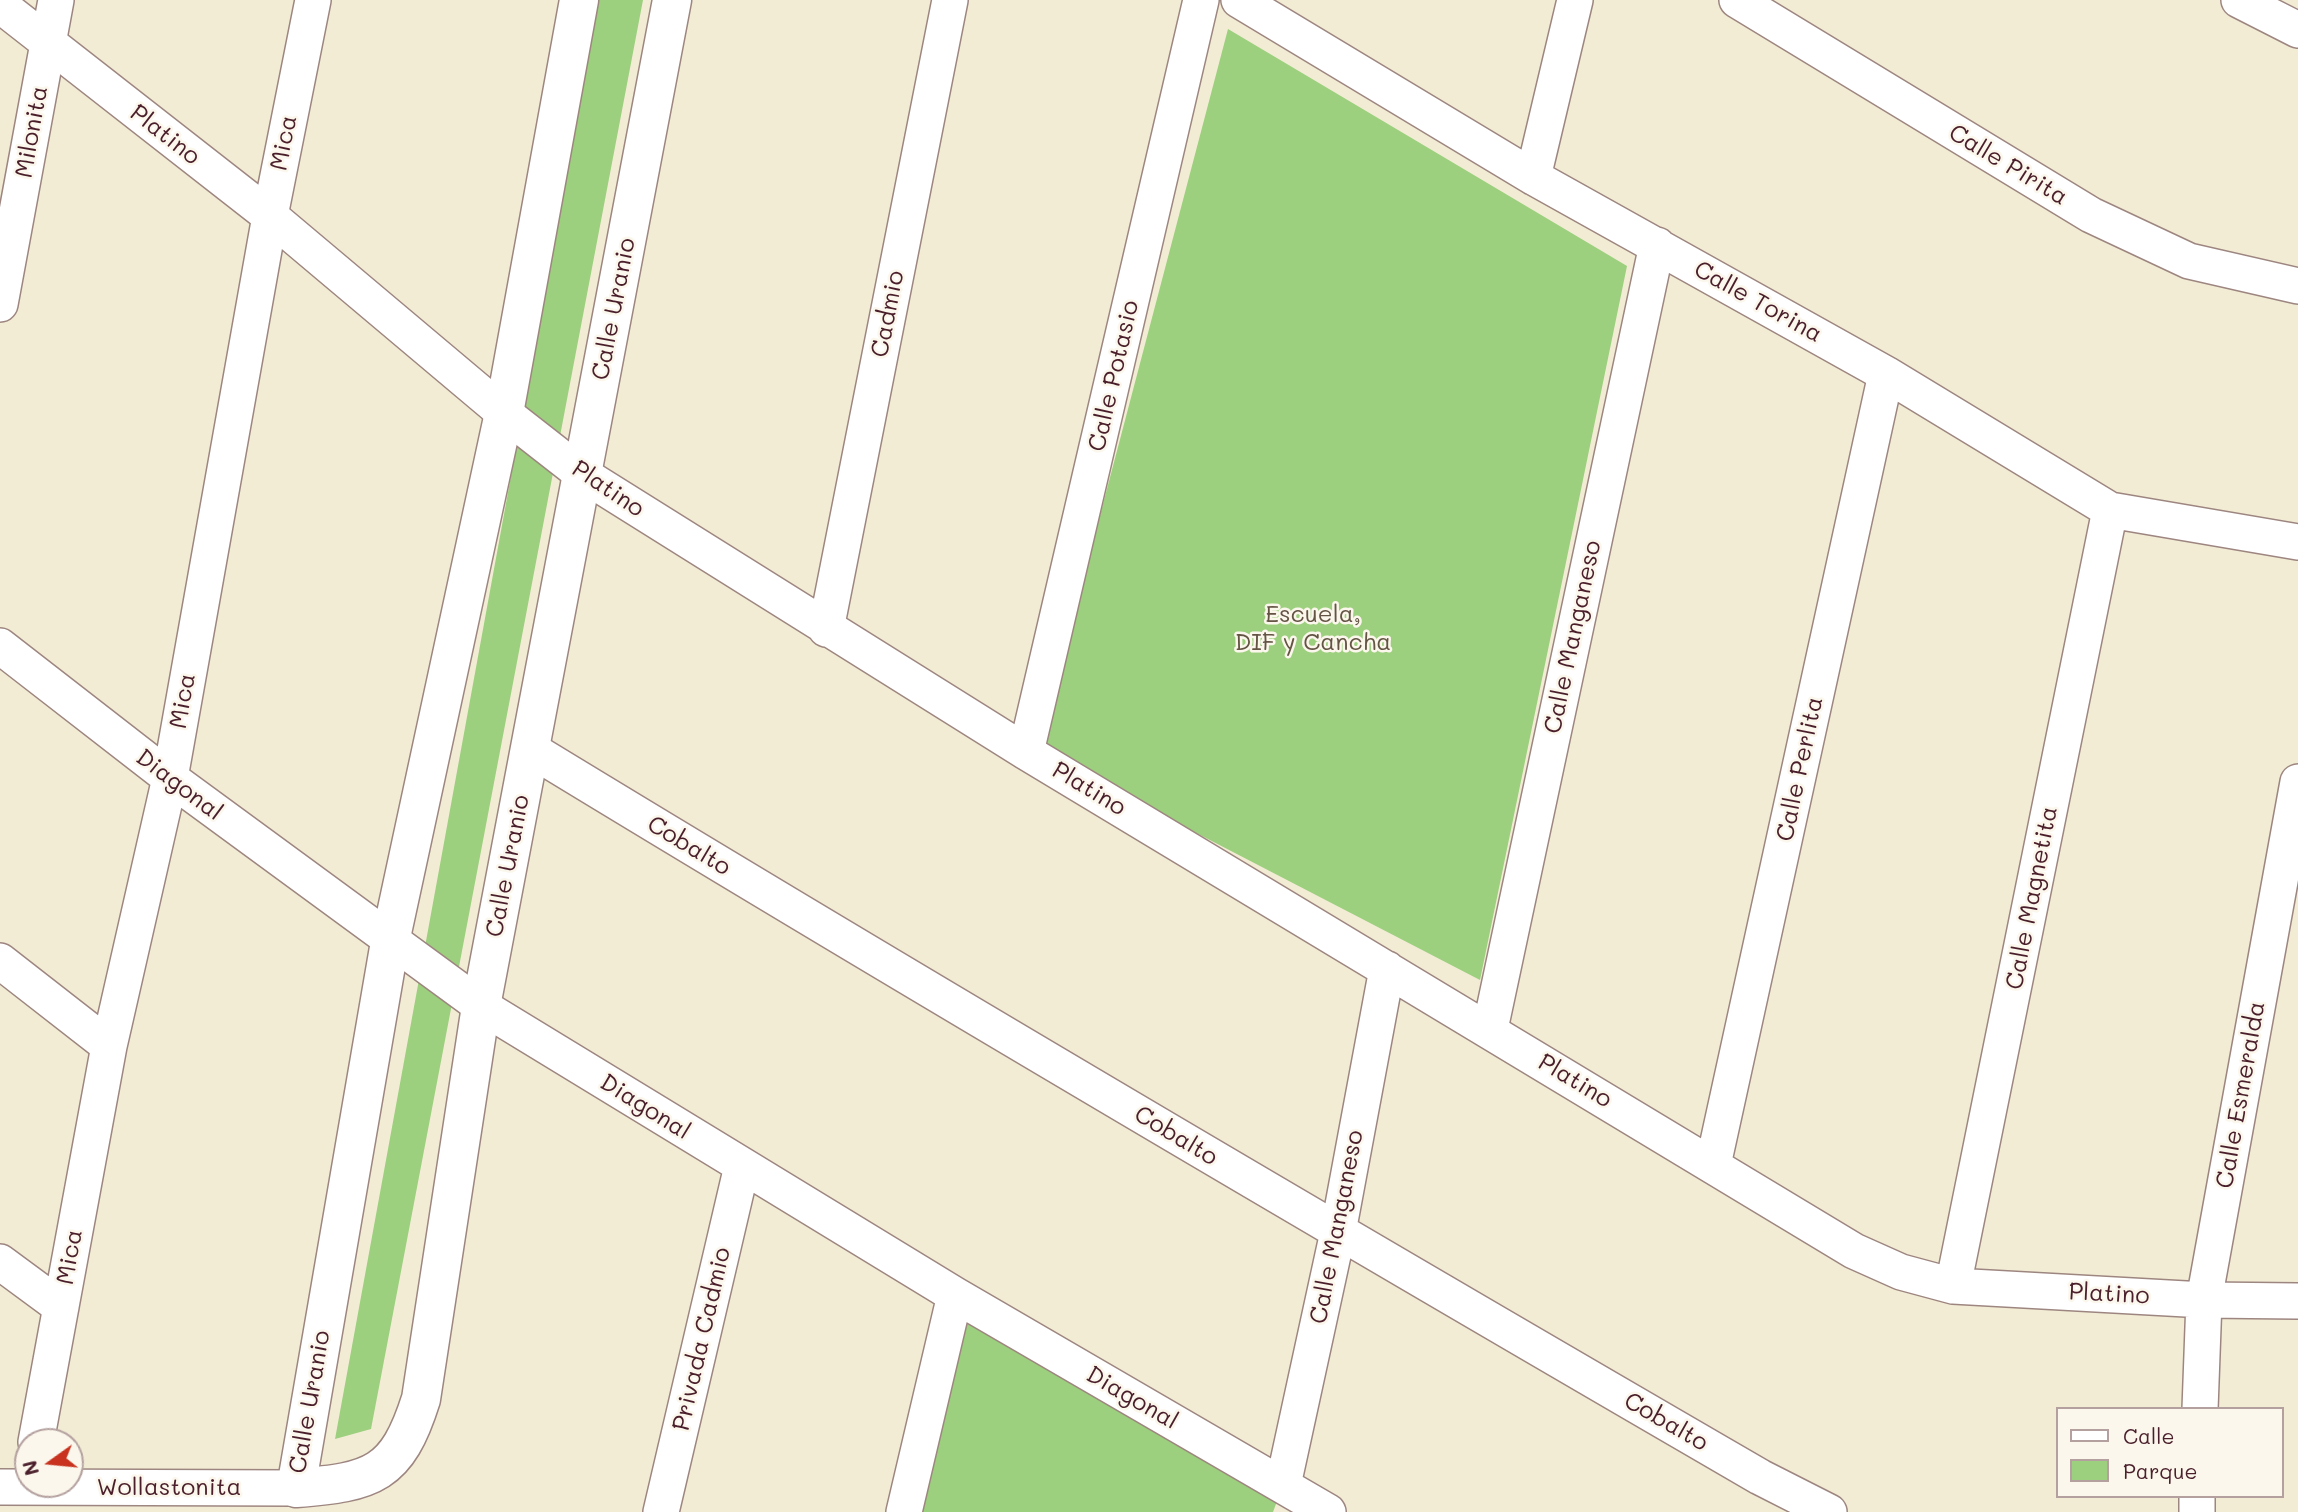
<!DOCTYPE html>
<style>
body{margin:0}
#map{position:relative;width:2298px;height:1512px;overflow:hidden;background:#f2ecd5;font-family:Mali,sans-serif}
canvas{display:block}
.legend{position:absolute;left:2056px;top:1407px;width:228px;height:91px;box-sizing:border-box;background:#fbf7ec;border:2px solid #b4a19f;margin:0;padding:9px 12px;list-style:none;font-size:21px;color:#4a1f2b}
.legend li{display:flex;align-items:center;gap:14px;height:35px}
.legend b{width:35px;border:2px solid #b4a19f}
.north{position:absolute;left:14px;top:1428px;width:70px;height:70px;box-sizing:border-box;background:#fbf7ec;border:2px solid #b4a19f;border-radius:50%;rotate:255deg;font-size:19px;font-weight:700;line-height:28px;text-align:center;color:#4a1f2b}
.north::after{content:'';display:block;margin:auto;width:24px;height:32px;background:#c8321e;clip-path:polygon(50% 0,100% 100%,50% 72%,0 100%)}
</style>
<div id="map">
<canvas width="2298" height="1512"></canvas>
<ul class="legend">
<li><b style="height:9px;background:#fff"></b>Calle</li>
<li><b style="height:19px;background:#9ccf7e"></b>Parque</li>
</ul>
<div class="north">N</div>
</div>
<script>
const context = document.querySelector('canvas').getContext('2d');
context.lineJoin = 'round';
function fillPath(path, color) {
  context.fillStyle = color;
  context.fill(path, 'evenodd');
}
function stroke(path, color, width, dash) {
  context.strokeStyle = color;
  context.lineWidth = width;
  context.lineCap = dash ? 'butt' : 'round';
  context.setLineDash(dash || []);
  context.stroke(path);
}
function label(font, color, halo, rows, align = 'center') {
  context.font = font + ' Mali,sans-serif';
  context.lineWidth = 5;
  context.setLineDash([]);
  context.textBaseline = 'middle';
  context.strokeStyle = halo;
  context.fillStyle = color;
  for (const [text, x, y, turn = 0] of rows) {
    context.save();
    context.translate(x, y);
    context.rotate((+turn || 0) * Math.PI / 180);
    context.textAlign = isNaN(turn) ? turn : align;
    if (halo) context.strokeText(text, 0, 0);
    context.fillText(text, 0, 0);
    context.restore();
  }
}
fillPath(new Path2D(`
 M 598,0 L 643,0 L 371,1429 L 335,1439 Z
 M 1228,29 L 1627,266 L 1480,980 L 1038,751 Z
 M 955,1295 L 1283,1485 L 1273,1512 L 905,1512 Z`), '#9ccf7e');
const minor = new Path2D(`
 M 1239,0 L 1533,177 L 1886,374 L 2110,510 L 2298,542
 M 1737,0 L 2091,215 L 2189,261 L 2298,286
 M 2239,0 L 2298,30
 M 0,5 L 270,216 L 504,413 L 582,474 L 1026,752 L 1854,1251 L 1901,1272 L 1953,1286 L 2204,1300 L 2298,1301
 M 1533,177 L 1575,0
 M 0,304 L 56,0
 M 826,629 L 950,0
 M 0,646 L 170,778 L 481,1006 L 955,1295 L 1328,1512
 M 530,749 C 937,997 1348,1238 1760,1477 L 1829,1512
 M 1026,752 L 1201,0
 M 0,961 L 109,1046
 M 1490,1029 L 1657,245
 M 1713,1165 L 1886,374
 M 0,1262 L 61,1307
 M 1953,1286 L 2110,510
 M 2200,1409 L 2204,1300 L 2298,782
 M 36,1442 L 109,1046 L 170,778 L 270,216 L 313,0
 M 1283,1485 L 1338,1232 L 1387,969
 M 0,1487 L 296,1488
 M 661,1512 L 742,1166
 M 904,1512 L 955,1295
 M 2197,1512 L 2197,1496`);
const tertiary = new Path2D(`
 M 579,0 L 504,413 L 390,942 L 296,1488 C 373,1482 397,1475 421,1399 L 481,1006 L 672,0`);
stroke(minor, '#9e8680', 38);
stroke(tertiary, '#9e8680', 41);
stroke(minor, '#fff', 35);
stroke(tertiary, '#fff', 38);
label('24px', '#4a1f2b', '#fbf7ec', [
 ["Milonita",32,132,-80],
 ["Platino",165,135,38],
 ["Mica",284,143,-79],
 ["Calle Pirita",2008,165,31],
 ["Calle Torina",1758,302,29],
 ["Calle Uranio",614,309,-79],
 ["Cadmio",888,314,-79],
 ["Calle Potasio",1114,376,-77],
 ["Platino",608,489,34],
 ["Calle Manganeso",1573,637,-78],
 ["Mica",183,701,-80],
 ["Calle Perlita",1800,769,-78],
 ["Diagonal",179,785,37],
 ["Platino",1089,789,31],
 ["Cobalto",689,846,31],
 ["Calle Uranio",508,866,-79],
 ["Calle Magnetita",2032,898,-79],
 ["Platino",1575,1081,31],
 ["Calle Esmeralda",2241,1095,-80],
 ["Diagonal",645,1107,32],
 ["Cobalto",1176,1136,31],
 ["Calle Manganeso",1337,1227,-79],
 ["Mica",70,1257,-80],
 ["Platino",2109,1294,3],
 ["Privada Cadmio",702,1339,-77],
 ["Diagonal",1132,1398,30],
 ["Calle Uranio",310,1402,-80],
 ["Cobalto",1666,1422,30],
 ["Wollastonita",169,1488]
]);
label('24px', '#635444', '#fbf7ec', [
 ["Escuela,",1313,615],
 ["DIF y Cancha",1313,643]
]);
</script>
